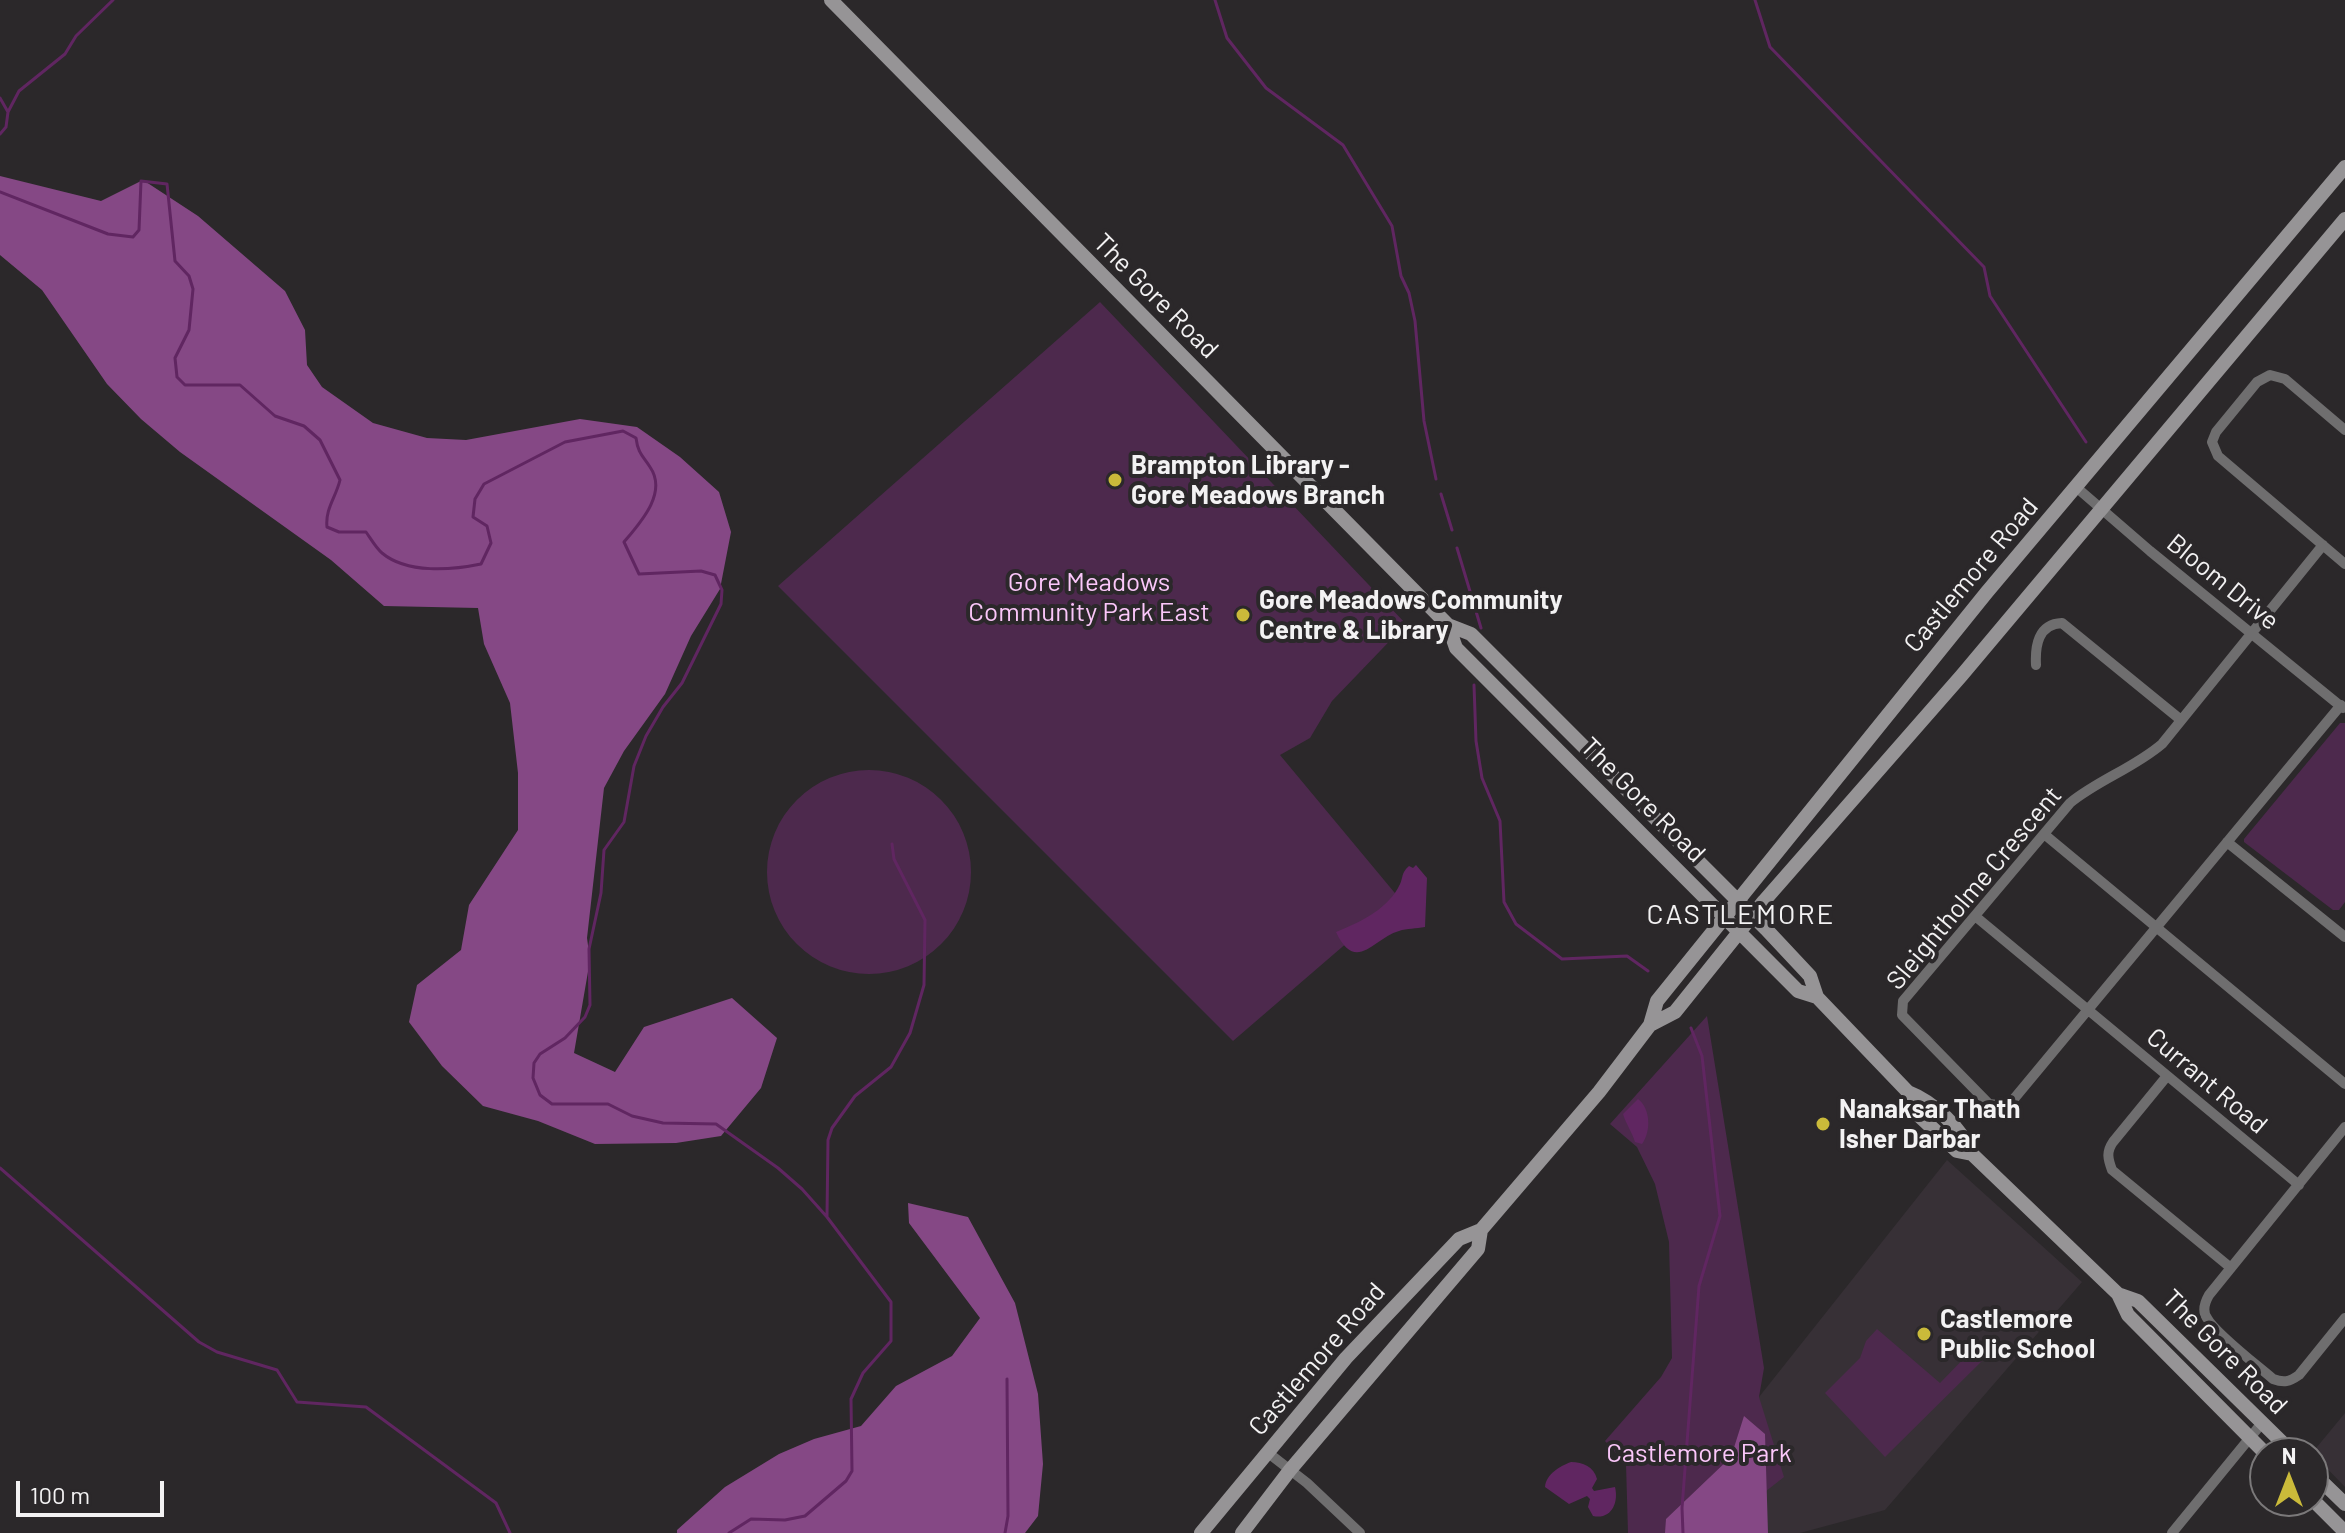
<!DOCTYPE html>
<style>
body{margin:0}
#map{position:relative;width:2345px;height:1533px;overflow:hidden;background:#2b282a;font-family:Barlow,sans-serif}
canvas{display:block}
.north{position:absolute;left:2249px;top:1437px;width:80px;height:80px;box-sizing:border-box;background:#2b282a;border:2px solid #7b797a;border-radius:50%;rotate:0deg;font-size:22px;font-weight:700;line-height:32px;text-align:center;color:#f3f2f3}
.north::after{content:'';display:block;margin:auto;width:28px;height:36px;background:#caba3a;clip-path:polygon(50% 0,100% 100%,50% 72%,0 100%)}
.scale{position:absolute;left:16px;top:1481px;width:148px;height:36px;box-sizing:border-box;border:4px solid #f3f2f3;border-top:0;padding-left:10px;font-size:24px;line-height:28px;white-space:nowrap;color:#f3f2f3;-webkit-text-stroke:6px #2b282a;paint-order:stroke}
</style>
<div id="map">
<canvas width="2345" height="1533"></canvas>
<div class="north">N</div>
<div class="scale">100 m</div>
</div>
<script>
const context = document.querySelector('canvas').getContext('2d');
context.lineJoin = 'round';
function fillPath(path, color) {
  context.fillStyle = color;
  context.fill(path, 'evenodd');
}
function stroke(path, color, width, dash) {
  context.strokeStyle = color;
  context.lineWidth = width;
  context.lineCap = dash ? 'butt' : 'round';
  context.setLineDash(dash || []);
  context.stroke(path);
}
function label(font, color, halo, rows, align = 'center') {
  context.font = font + ' Barlow,sans-serif';
  context.lineWidth = 8;
  context.setLineDash([]);
  context.textBaseline = 'middle';
  context.strokeStyle = halo;
  context.fillStyle = color;
  for (const [text, x, y, turn = 0] of rows) {
    context.save();
    context.translate(x, y);
    context.rotate((+turn || 0) * Math.PI / 180);
    context.textAlign = isNaN(turn) ? turn : align;
    if (halo) context.strokeText(text, 0, 0);
    context.fillText(text, 0, 0);
    context.restore();
  }
}
fillPath(new Path2D(`
 M 1947,1160 L 2082,1282 L 1885,1510 L 1800,1533 L 1763,1533 L 1759,1397 Z
 M 2345,1413 L 2345,1487 L 2312,1453 Z`), '#373036');
fillPath(new Path2D(`
 M 1100,302 L 1406,624 L 1332,701 L 1310,738 L 1280,755 L 1399,898 L 1233,1041 L 778,586 Z
 M 2340,723 L 2345,723 L 2345,902 L 2339,910 L 2333,910 L 2244,842 L 2244,839 Z
 M767 872a102 102 0 1 1 204 0a102 102 0 1 1-204 0Z
 M 1707,1016 L 1764,1368 L 1759,1397 L 1784,1477 L 1761,1495 L 1763,1533 L 1628,1533 L 1626,1464 L 1605,1441 L 1661,1377 L 1672,1358 L 1669,1242 L 1655,1184 L 1637,1147 L 1610,1124 Z
 M 1877,1329 L 1940,1383 L 1975,1347 L 1985,1358 L 1885,1457 L 1825,1393 L 1860,1358 L 1866,1341 Z`), '#4d294d');
fillPath(new Path2D(`
 M 0,176 L 101,201 L 143,180 L 198,216 L 285,291 L 305,330 L 307,365 L 322,387 L 373,423 L 427,438 L 466,440 L 580,419 L 637,427 L 680,457 L 719,492 L 731,532 L 720,589 L 691,636 L 665,694 L 624,751 L 604,788 L 587,938 L 590,960 L 574,1053 L 615,1072 L 644,1027 L 732,998 L 777,1038 L 761,1088 L 721,1136 L 676,1143 L 595,1144 L 538,1121 L 483,1106 L 442,1066 L 409,1022 L 417,985 L 461,950 L 469,905 L 518,830 L 518,773 L 510,703 L 484,644 L 478,608 L 384,606 L 331,560 L 180,452 L 141,419 L 107,384 L 42,290 L 0,255 Z
 M 908,1203 L 968,1217 L 1015,1303 L 1038,1394 L 1043,1464 L 1038,1516 L 1025,1533 L 677,1533 L 677,1530 L 725,1487 L 779,1454 L 814,1439 L 861,1426 L 896,1386 L 952,1356 L 980,1318 L 909,1223 Z
 M 1744,1416 L 1765,1434 L 1768,1533 L 1665,1533 L 1666,1519 L 1731,1457 Z`), '#854885');
fillPath(new Path2D(`
 M 1416,865 L 1427,878 L 1425,927 C 1416,929 1407,928 1399,931 C 1375,937 1356,975 1336,932 C 1358,923 1385,911 1398,888 C 1404,879 1400,874 1409,866 L 1413,868 Z
 M 1638,1099 C 1651,1109 1651,1132 1642,1144 L 1635,1142 C 1632,1132 1626,1124 1623,1114 Z
 M 1571,1462 C 1583,1462 1594,1467 1597,1479 L 1592,1488 L 1594,1491 L 1615,1487 C 1619,1503 1611,1520 1593,1516 L 1588,1507 L 1590,1499 L 1587,1496 L 1569,1504 L 1545,1487 C 1546,1474 1560,1466 1571,1462 Z`), '#602661');
stroke(new Path2D(`
 M 1215,0 L 1227,38 L 1266,88 L 1343,145 L 1392,226 L 1401,276 L 1409,293 L 1415,321 L 1424,421 L 1436,479
 M 1755,0 L 1770,47 L 1984,267 L 1990,296 L 2086,442
 M 0,98 L 8,112
 M 0,134 L 6,127 L 8,112 L 19,91 L 65,54 L 76,36 L 113,0
 M 0,192 L 108,234 L 133,237 L 139,230 L 141,181 L 167,184 L 175,261 L 189,276 L 193,289 L 189,330 L 175,358 L 177,377 L 185,385 L 240,385 L 275,416 L 304,426 L 320,440 L 340,480 C 336,497 325,509 327,527 L 339,532 L 366,532 C 371,539 376,548 382,553 C 407,574 452,570 481,564 L 491,543 L 487,526 L 473,517 L 475,499 L 484,484 L 565,442 L 623,431 L 636,438 C 638,453 642,455 650,467 C 668,493 640,523 624,542 L 639,574 L 701,571 L 715,575 L 722,590 L 721,604 L 682,683 L 663,707 L 646,736 L 634,766 L 624,822 L 604,850 L 601,893 L 589,949 L 590,1005 L 585,1017 L 565,1038 L 540,1054 L 534,1063 L 533,1078 L 540,1095 L 552,1104 L 608,1104 L 632,1116 L 663,1123 L 716,1124 L 778,1168 L 802,1189 L 827,1217 L 891,1302 L 891,1341 L 863,1373 L 851,1399 L 852,1471 L 846,1481 L 805,1516 L 785,1520 L 751,1519 L 729,1533
 M 1441,494 L 1452,530
 M 1457,548 L 1481,628
 M 1474,685 L 1476,741 L 1482,778 L 1500,821 L 1504,902 L 1516,924 L 1562,959 L 1627,956 L 1648,971
 M 0,1168 L 199,1342 L 217,1352 L 277,1370 L 297,1402 L 366,1407 L 496,1503 L 510,1533
 M 827,1216 L 828,1140 L 832,1128 L 855,1096 L 891,1067 L 910,1033 L 924,985 L 925,920 L 894,859 L 892,844
 M 1005,1533 L 1008,1516 L 1007,1379
 M 1683,1533 L 1682,1508 L 1699,1286 L 1720,1216 L 1702,1056 L 1691,1028`), '#602661', 3);
stroke(new Path2D(`
 M 2345,430 L 2285,379 L 2270,375 L 2257,382 L 2216,432 L 2212,442 L 2218,456 L 2345,564
 M 2076,487 L 2150,551 L 2343,708
 M 2323,545 L 2162,744 C 2134,768 2098,780 2070,803 L 1903,1001 L 1902,1015 L 1989,1104 L 2008,1106 L 2341,705
 M 2036,665 C 2035,646 2038,624 2062,623 L 2181,720
 M 2044,834 L 2345,1084
 M 2227,842 L 2345,937
 M 1975,916 L 2299,1185
 M 2167,1076 L 2113,1142 C 2106,1152 2108,1159 2112,1170 L 2231,1268
 M 2345,1127 L 2209,1295 C 2205,1302 2202,1311 2207,1318 C 2215,1333 2258,1366 2273,1379 C 2284,1383 2289,1382 2299,1375 L 2345,1318
 M 1267,1452 L 1307,1483 L 1360,1533
 M 2172,1533 L 2262,1423`), '#6f6e6f', 10);
stroke(new Path2D(`
 M 831,0 L 1448,625 L 1471,634 L 1766,929 L 1810,976 L 1817,997 L 1908,1092 C 1934,1102 1962,1129 1972,1154 L 2118,1294 L 2128,1315 L 2265,1453
 M 1448,625 L 1456,648 L 1798,991 L 1817,997
 M 1650,1025 L 1675,1012 L 1764,901 L 1962,675 L 2345,219
 M 1908,1092 L 1914,1111 L 1957,1151 L 1972,1154
 M 2118,1294 L 2138,1301 L 2293,1453
 M 2313,1473 L 2345,1504
 M 2313,1500 L 2345,1532
 M 1201,1533 L 1346,1358 L 1459,1239 L 1481,1230 L 1599,1092 L 1650,1025 L 1657,1001 L 1987,592 L 2345,167
 M 1242,1533 L 1290,1470 L 1478,1249 L 1481,1230`), '#969496', 14);
for (const [x, y, r, color] of [
 [1115,480,8,"#caba3a"],
 [1243,615,8,"#caba3a"],
 [1823,1124,8,"#caba3a"],
 [1924,1334,8,"#caba3a"]
]) {
  const dot = new Path2D();
  dot.arc(x, y, r, 0, 2 * Math.PI);
  context.fillStyle = color;
  context.fill(dot);
  stroke(dot, '#2b282a', 3);
}
label('26px', '#f3f2f3', '#2b282a', [
 ["The Gore Road",1156,296,45],
 ["Castlemore Road",1971,575,-50],
 ["Bloom Drive",2223,582,39],
 ["The Gore Road",1643,800,45],
 ["Sleightholme Crescent",1974,888,-50],
 ["Currant Road",2207,1081,40],
 ["The Gore Road",2225,1352,45],
 ["Castlemore Road",1317,1359,-49]
]);
label('bold 26px', '#f3f2f3', '#2b282a', [
 ["Brampton Library -",1131,465],
 ["Gore Meadows Branch",1131,495],
 ["Gore Meadows Community",1259,600],
 ["Centre & Library",1259,630],
 ["Nanaksar Thath",1839,1109],
 ["Isher Darbar",1839,1139],
 ["Castlemore",1940,1319],
 ["Public School",1940,1349]
], 'left');
label('26px', '#fbc7fa', '#2b282a', [
 ["Gore Meadows",1089,582],
 ["Community Park East",1089,612],
 ["Castlemore Park",1699,1453]
]);
context.letterSpacing = '2px';
label('28px', '#f3f2f3', '#2b282a', [
 ["CASTLEMORE",1741,915]
]);
context.letterSpacing = '0px';
</script>
